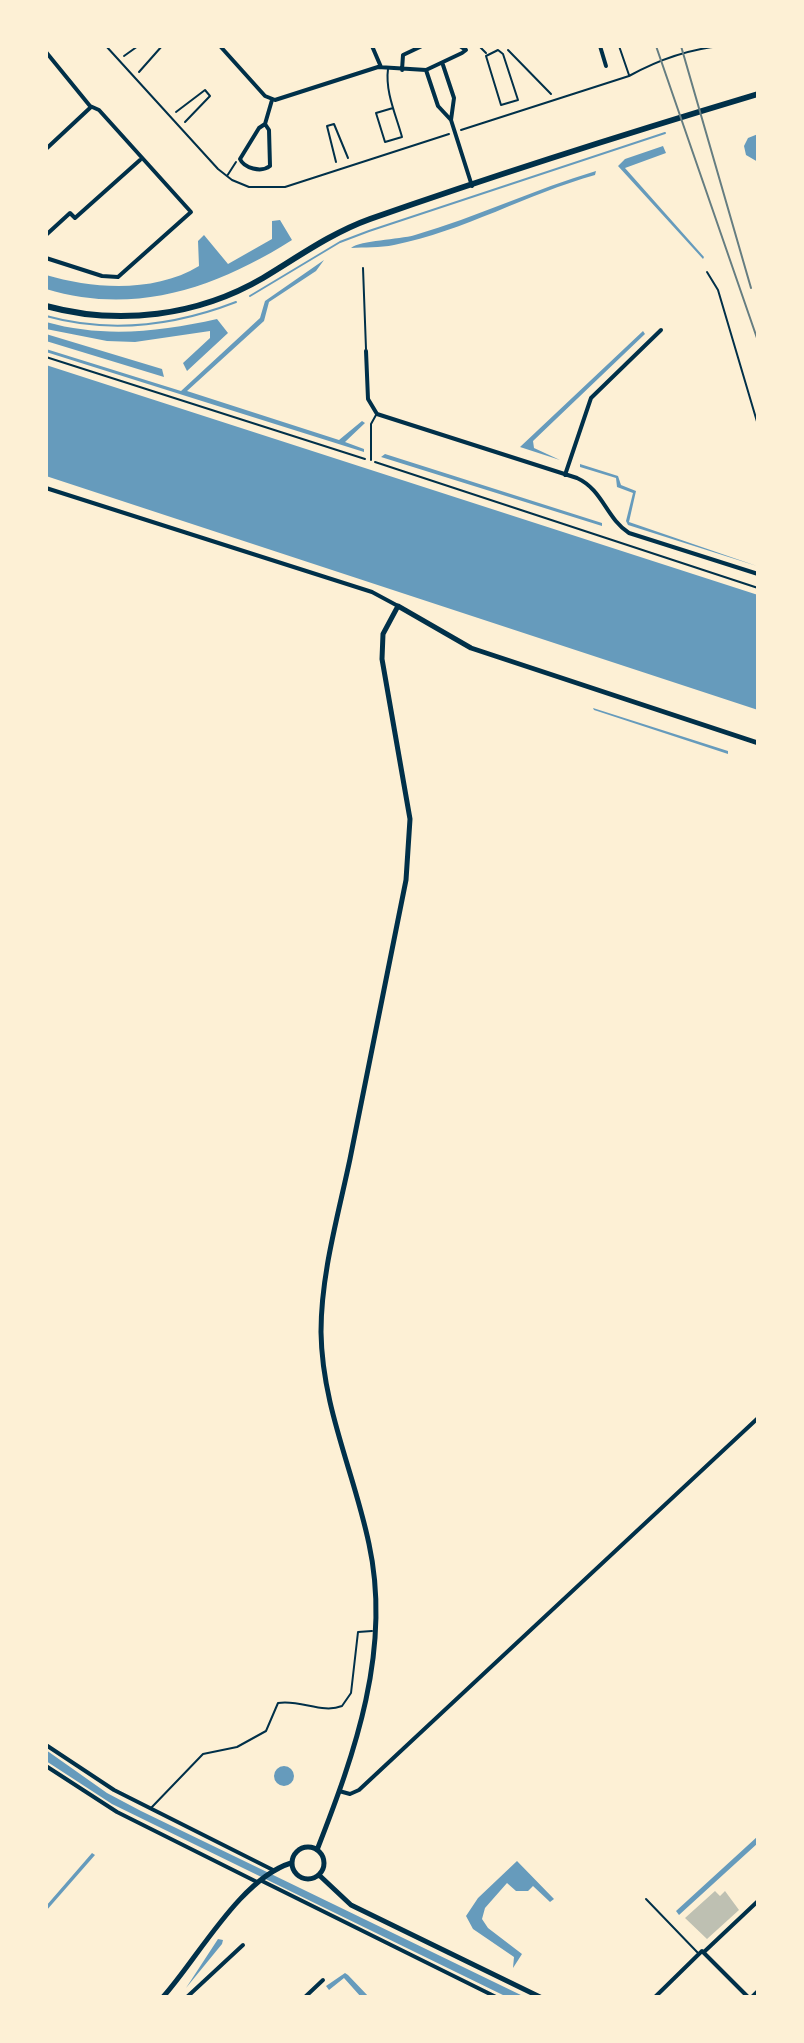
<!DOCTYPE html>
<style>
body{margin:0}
#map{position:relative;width:804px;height:2043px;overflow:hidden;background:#fdf0d5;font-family:"Golos Text",sans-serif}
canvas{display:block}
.frame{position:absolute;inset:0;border:48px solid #fdf0d5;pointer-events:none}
</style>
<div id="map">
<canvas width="804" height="2043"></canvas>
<div class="frame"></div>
</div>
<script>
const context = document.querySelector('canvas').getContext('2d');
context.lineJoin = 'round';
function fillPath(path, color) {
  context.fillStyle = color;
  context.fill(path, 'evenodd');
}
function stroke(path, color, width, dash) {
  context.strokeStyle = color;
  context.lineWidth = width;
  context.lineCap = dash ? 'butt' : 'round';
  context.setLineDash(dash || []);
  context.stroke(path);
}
fillPath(new Path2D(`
 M 758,134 L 758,162 L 746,155 L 744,146 L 748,138 Z
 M 663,146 L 666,153 L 625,168 L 704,257 L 703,259 L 618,166 L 625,159 Z
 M 596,171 L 595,175 C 527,194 464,231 394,245 C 380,248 364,247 351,248 C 361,240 398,240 415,235 C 477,217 535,189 596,171 Z
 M 280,220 L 292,240 C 216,288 135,316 46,289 L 46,275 C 93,289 155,293 199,266 L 198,241 L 204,235 L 228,264 L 272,239 L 272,221 Z
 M 324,260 L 316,271 L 269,302 L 264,321 L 187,391 L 339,440 L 362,421 L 365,423 L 345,442 L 364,449 L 364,452 L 46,352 L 46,349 L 181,391 L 260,318 L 265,301 Z
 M 217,319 L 228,333 L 187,371 L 183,363 L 210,338 L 210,331 L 135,342 L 107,341 L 46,329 L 46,322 C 103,338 160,332 217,319 Z
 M 643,331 L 645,334 L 533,441 L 534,448 L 560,460 L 520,447 Z
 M 46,334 L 162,369 L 164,377 L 46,341 Z
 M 46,365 L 758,595 L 758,710 L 46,476 Z
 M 385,454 L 602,523 L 602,526 L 381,457 Z
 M 580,464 L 618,476 L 621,485 L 636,491 L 629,522 L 757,566 L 628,525 L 626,521 L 633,493 L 617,487 L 616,478 L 580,467 Z
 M 593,708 L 728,751 L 728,754 L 594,710 Z
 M 46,1750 L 107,1793 L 141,1811 L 525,1997 L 507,1997 L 112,1804 L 46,1761 Z
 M274 1776a10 10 0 1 1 20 0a10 10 0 1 1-20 0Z
 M 758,1836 L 758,1843 L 679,1915 L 676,1911 Z
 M 92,1853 L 95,1855 L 46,1911 L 46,1906 Z
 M 517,1861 L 554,1899 L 550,1902 L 533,1886 L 528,1891 L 516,1891 L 507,1883 L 485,1908 L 482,1919 L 488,1928 L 522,1954 L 513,1968 L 514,1957 L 473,1929 L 466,1916 L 478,1898 Z
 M 218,1939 L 223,1940 L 222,1944 L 186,1988 Z
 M 345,1973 L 348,1975 L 369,1997 L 361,1997 L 344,1978 L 329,1990 L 326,1986 Z`), '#669bbc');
stroke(new Path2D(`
 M 250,296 L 340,242 L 369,231 L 665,133
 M 46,316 C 111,334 174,326 236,302`), '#669bbc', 2);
fillPath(new Path2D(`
 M 715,1891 L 720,1896 L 725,1891 L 739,1910 L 707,1939 L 685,1918 Z`), '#bec0b2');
stroke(new Path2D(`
 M 106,46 L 218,169 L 232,180 L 249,187 L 285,187 L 449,134
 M 619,46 L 629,75
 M 508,50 L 551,94
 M 124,56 L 138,46
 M 139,72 L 162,46
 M 176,112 L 205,90 L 210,96 L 185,122
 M 461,130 L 629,76 C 658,60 688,49 722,46
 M 336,162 L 327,126 L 334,124 L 348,158
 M 227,176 L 236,162
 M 707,272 L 718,290 L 758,425
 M 46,357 L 365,459
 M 375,462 L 758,588`), '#003049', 2);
stroke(new Path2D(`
 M 479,46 L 486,53
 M 498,50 L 503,54 L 518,100 L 501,105 L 486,56 Z
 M 388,69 C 385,92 396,115 402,137 L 385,142 L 376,113 L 393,108
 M 363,268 L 366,349
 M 371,460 L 371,424 L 376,415
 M 151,1808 L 203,1754 L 237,1747 L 266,1731 L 278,1703 C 300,1699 322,1714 342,1706 L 351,1693 L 358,1632 L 372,1631
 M 646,1899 L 698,1953`), '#003049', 2);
stroke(new Path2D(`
 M 220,46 L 265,96 L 275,100 L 378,67 L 426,70 L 462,53 L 466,50 L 460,46
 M 372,46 L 381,67
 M 600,46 L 606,66
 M 46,52 L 90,106 L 99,110 L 191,212 L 118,277 L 102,276 L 46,258
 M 443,65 L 454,98 L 451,120 L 472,186
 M 402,70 L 403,55 L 422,46
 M 426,70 L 438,106 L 451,120
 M 265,124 L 269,130 L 270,166 C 261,173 244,168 240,159 L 259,128 Z
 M 265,124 L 272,100
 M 46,149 L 91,107
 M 46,235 L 70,213 L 75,218 L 140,160
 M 366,351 L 368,399 L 377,414 L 577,478 C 603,490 606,518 629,533 L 758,574
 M 565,475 L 591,398 L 661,330
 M 46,488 L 372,592 L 398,606
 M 46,1745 L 114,1790 L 273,1870
 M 46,1766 L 117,1812 L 257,1882
 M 339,1791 L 350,1794 L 359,1790 L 758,1418
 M 262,1881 L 496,1997
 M 705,1951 L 758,1901
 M 187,1997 L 243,1945
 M 305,1997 L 323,1980
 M 655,1997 L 702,1951 L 748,1997
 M 752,1997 L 758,1991`), '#003049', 4);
stroke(new Path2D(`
 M292 1863a16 16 0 1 1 32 0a16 16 0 1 1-32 0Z
 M 317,1850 C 355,1753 392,1649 369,1544 C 354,1472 322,1407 321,1332 C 321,1274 338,1216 350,1159 C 368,1066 387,973 406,880 L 410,819 L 382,659 L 383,634 L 398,606 L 471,648 L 758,743
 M 319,1875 L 351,1905 L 540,1997
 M 163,1997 C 198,1958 240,1879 291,1863`), '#003049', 5);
stroke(new Path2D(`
 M 46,306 C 119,326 198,316 263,278 C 298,257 331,233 370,219 C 498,174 628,133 758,94`), '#003049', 6);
stroke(new Path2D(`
 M 656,46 L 758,341
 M 681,46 L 751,288`), '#657d81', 2);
</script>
